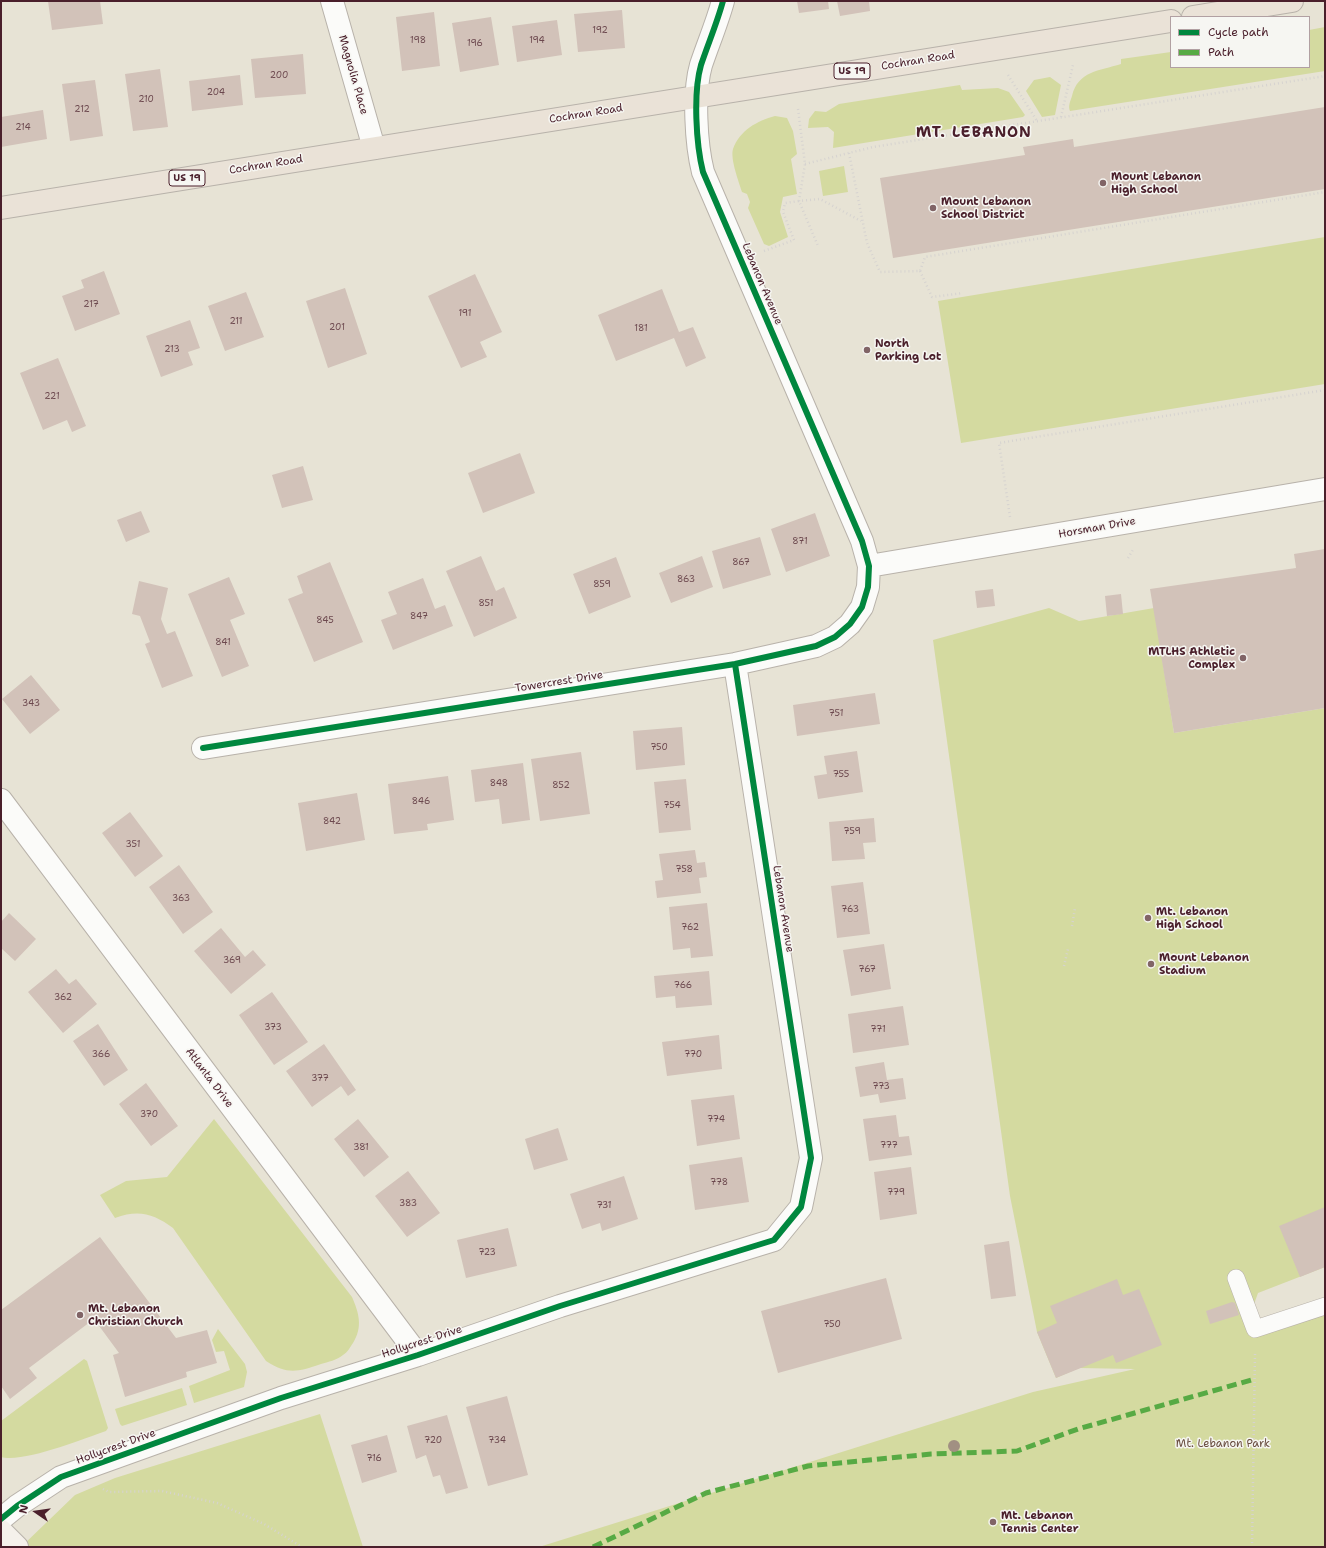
<!DOCTYPE html>
<style>
body{margin:0}
#map{position:relative;width:1326px;height:1548px;overflow:hidden;background:#e7e3d5;font-family:"Shantell Sans",sans-serif}
canvas{display:block}
.frame{position:absolute;inset:0;border:2px solid #4a1f2b;pointer-events:none}
.legend{position:absolute;left:1170px;top:16px;width:140px;height:52px;box-sizing:border-box;background:#f6f6f2;border:1px solid #b1a0a2;margin:0;padding:5px 7px;list-style:none;font-size:12px;color:#4a1f2b}
.legend li{display:flex;align-items:center;gap:8px;height:20px}
.legend b{width:20px;border:1px solid #b1a0a2}
.north{position:absolute;left:16px;top:1492px;width:40px;height:40px;-webkit-text-stroke:3px #f6f6f2;paint-order:stroke;rotate:283deg;font-size:11px;font-weight:700;line-height:16px;text-align:center;color:#4a1f2b}
.north::after{content:'';display:block;margin:auto;width:14px;height:18px;background:#4a1f2b;clip-path:polygon(50% 0,100% 100%,50% 72%,0 100%)}
</style>
<div id="map">
<canvas width="1326" height="1548"></canvas>
<div class="frame"></div>
<ul class="legend">
<li><b style="height:5px;background:#00873e"></b>Cycle path</li>
<li><b style="height:5px;background:#57aa44"></b>Path</li>
</ul>
<div class="north">N</div>
</div>
<script>
const context = document.querySelector('canvas').getContext('2d');
context.lineJoin = 'round';
function fillPath(path, color) {
  context.fillStyle = color;
  context.fill(path, 'evenodd');
}
function stroke(path, color, width, dash) {
  context.strokeStyle = color;
  context.lineWidth = width;
  context.lineCap = dash ? 'butt' : 'round';
  context.setLineDash(dash || []);
  context.stroke(path);
}
function label(font, color, halo, rows, align = 'center') {
  context.font = font + ' "Shantell Sans",sans-serif';
  context.lineWidth = 3;
  context.setLineDash([]);
  context.textBaseline = 'middle';
  context.strokeStyle = halo;
  context.fillStyle = color;
  for (const [text, x, y, turn = 0] of rows) {
    context.save();
    context.translate(x, y);
    context.rotate((+turn || 0) * Math.PI / 180);
    context.textAlign = isNaN(turn) ? turn : align;
    if (halo) context.strokeText(text, 0, 0);
    context.fillText(text, 0, 0);
    context.restore();
  }
}
fillPath(new Path2D(`
 M 1325,27 L 1325,71 L 1070,111 C 1068,106 1070,102 1072,96 C 1078,71 1099,71 1121,64 L 1121,59 L 1171,52 L 1171,67 L 1309,67 L 1309,30 Z
 M 1050,77 L 1061,85 L 1055,115 L 1042,117 L 1026,91 L 1034,80 Z
 M 960,85 L 962,90 L 998,88 L 1009,92 L 1025,115 L 1023,117 L 833,148 L 834,132 L 828,127 L 808,128 L 809,119 L 815,111 L 826,112 L 839,104 Z
 M 775,116 L 787,118 L 793,131 L 797,154 L 791,159 L 797,194 L 783,197 L 780,212 L 788,237 L 769,246 L 764,244 L 748,208 L 750,202 L 747,194 L 742,192 C 739,182 730,159 733,149 C 740,130 757,121 775,116 Z
 M 844,166 L 848,192 L 823,196 L 819,171 Z
 M 1325,237 L 1325,384 L 961,443 L 938,301 Z
 M 1049,608 L 1079,621 L 1154,608 L 1174,733 L 1325,708 L 1325,1267 L 1258,1293 L 1247,1324 L 1325,1299 L 1325,1547 L 539,1547 L 1033,1392 L 1135,1369 L 1079,1368 L 1056,1378 L 1037,1332 L 1010,1196 L 933,640 Z
 M 214,1119 L 352,1297 C 359,1313 363,1327 353,1343 C 350,1347 348,1352 343,1355 C 337,1360 328,1362 321,1364 C 297,1372 288,1375 266,1361 L 173,1228 C 154,1214 139,1209 115,1218 L 100,1195 L 126,1181 L 167,1177 Z
 M 218,1329 L 245,1364 L 247,1372 L 244,1387 L 194,1403 L 189,1386 L 230,1370 L 224,1351 L 216,1352 L 212,1340 Z
 M 84,1359 L 87,1361 L 108,1428 L 106,1431 C 82,1439 24,1463 1,1457 L 1,1421 Z
 M 182,1388 L 187,1405 L 122,1426 L 120,1424 L 115,1409 Z
 M 320,1414 L 363,1547 L 21,1547 L 75,1495 L 115,1478 Z`), '#d4daa0');
fillPath(new Path2D(`
 M 48,1 L 100,1 L 103,24 L 52,30 Z
 M 797,1 L 828,1 L 829,9 L 799,13 Z
 M 837,1 L 869,1 L 870,11 L 840,16 Z
 M 622,10 L 625,48 L 578,52 L 574,14 Z
 M 434,12 L 440,66 L 402,71 L 396,17 Z
 M 491,17 L 499,65 L 460,72 L 452,23 Z
 M 557,20 L 562,55 L 517,62 L 512,26 Z
 M 303,54 L 306,94 L 255,98 L 251,59 Z
 M 160,69 L 168,127 L 133,131 L 125,74 Z
 M 240,75 L 243,105 L 192,111 L 189,81 Z
 M 95,80 L 103,136 L 70,141 L 62,84 Z
 M 1325,107 L 1325,189 L 893,258 L 880,178 L 1025,155 L 1023,147 L 1073,139 L 1074,147 Z
 M 43,110 L 47,139 L 1,147 L 1,117 Z
 M 104,271 L 120,314 L 75,331 L 62,296 L 84,288 L 81,280 Z
 M 475,274 L 502,332 L 480,342 L 487,357 L 461,368 L 428,296 Z
 M 345,288 L 367,354 L 328,368 L 306,301 Z
 M 662,289 L 679,332 L 693,327 L 706,358 L 686,367 L 674,338 L 616,361 L 598,315 Z
 M 246,292 L 264,337 L 225,351 L 208,306 Z
 M 190,320 L 200,348 L 188,352 L 193,365 L 161,377 L 146,336 Z
 M 58,358 L 86,426 L 72,432 L 67,420 L 43,430 L 20,373 Z
 M 520,453 L 535,493 L 483,513 L 468,473 Z
 M 303,466 L 313,500 L 282,508 L 272,475 Z
 M 141,511 L 150,532 L 126,542 L 117,520 Z
 M 815,513 L 830,556 L 786,572 L 771,529 Z
 M 760,537 L 771,575 L 723,589 L 712,551 Z
 M 1325,549 L 1325,708 L 1174,733 L 1150,589 L 1296,568 L 1294,554 Z
 M 481,556 L 496,591 L 504,587 L 517,618 L 474,637 L 446,571 Z
 M 702,556 L 713,587 L 671,603 L 659,573 Z
 M 616,557 L 631,597 L 589,614 L 573,574 Z
 M 330,562 L 363,642 L 314,662 L 288,599 L 303,593 L 297,576 Z
 M 229,577 L 245,614 L 230,620 L 249,666 L 222,677 L 188,594 Z
 M 423,578 L 435,609 L 445,605 L 453,626 L 393,650 L 381,620 L 397,614 L 388,592 Z
 M 139,581 L 168,588 L 161,619 L 167,634 L 175,631 L 193,676 L 162,688 L 145,644 L 150,642 L 140,616 L 132,614 Z
 M 993,589 L 995,606 L 977,608 L 975,591 Z
 M 1121,594 L 1123,614 L 1107,616 L 1105,596 Z
 M 31,675 L 60,710 L 30,734 L 2,699 Z
 M 875,693 L 880,724 L 797,736 L 793,705 Z
 M 682,727 L 685,765 L 636,770 L 633,731 Z
 M 857,751 L 863,792 L 818,799 L 814,776 L 827,774 L 824,756 Z
 M 581,752 L 590,814 L 540,821 L 531,759 Z
 M 523,763 L 530,820 L 502,824 L 499,799 L 475,802 L 471,770 Z
 M 448,776 L 454,820 L 427,824 L 428,830 L 394,834 L 388,784 Z
 M 686,779 L 691,830 L 659,833 L 654,782 Z
 M 357,793 L 365,840 L 306,851 L 298,803 Z
 M 130,812 L 163,856 L 135,877 L 102,833 Z
 M 874,818 L 876,842 L 863,843 L 865,859 L 832,861 L 829,822 Z
 M 695,850 L 697,863 L 705,862 L 707,877 L 699,878 L 701,893 L 657,898 L 655,881 L 663,880 L 659,854 Z
 M 179,865 L 213,912 L 183,934 L 149,887 Z
 M 863,882 L 870,934 L 837,938 L 831,886 Z
 M 707,903 L 713,956 L 691,958 L 690,948 L 673,950 L 669,907 Z
 M 9,913 L 36,939 L 15,961 L 1,948 L 1,922 Z
 M 221,928 L 245,957 L 253,950 L 266,965 L 231,994 L 194,951 Z
 M 884,944 L 891,989 L 851,996 L 843,950 Z
 M 56,969 L 69,984 L 76,979 L 97,1004 L 63,1033 L 28,992 Z
 M 709,971 L 712,1005 L 676,1008 L 675,996 L 656,998 L 654,976 Z
 M 272,992 L 308,1042 L 274,1065 L 239,1015 Z
 M 903,1006 L 909,1045 L 853,1053 L 848,1014 Z
 M 98,1024 L 128,1070 L 104,1086 L 73,1041 Z
 M 719,1035 L 722,1069 L 667,1076 L 662,1042 Z
 M 324,1044 L 356,1090 L 348,1096 L 341,1086 L 312,1107 L 286,1071 Z
 M 884,1062 L 887,1080 L 903,1078 L 906,1099 L 880,1103 L 878,1094 L 860,1097 L 855,1067 Z
 M 146,1083 L 178,1126 L 151,1146 L 119,1104 Z
 M 734,1095 L 740,1139 L 697,1146 L 691,1100 Z
 M 896,1115 L 899,1137 L 909,1136 L 912,1155 L 869,1161 L 863,1119 Z
 M 358,1119 L 389,1157 L 364,1177 L 334,1139 Z
 M 558,1128 L 568,1160 L 534,1170 L 525,1139 Z
 M 742,1157 L 749,1202 L 695,1210 L 689,1165 Z
 M 911,1167 L 917,1214 L 880,1220 L 874,1172 Z
 M 408,1171 L 440,1213 L 407,1237 L 375,1196 Z
 M 624,1176 L 638,1219 L 602,1231 L 600,1223 L 582,1229 L 570,1194 Z
 M 1325,1207 L 1325,1267 L 1300,1277 L 1279,1226 Z
 M 508,1228 L 517,1266 L 466,1278 L 457,1240 Z
 M 100,1237 L 176,1338 L 207,1330 L 217,1363 L 186,1372 L 187,1377 L 125,1397 L 113,1355 L 119,1353 L 94,1319 L 29,1368 L 37,1378 L 10,1399 L 1,1386 L 1,1310 Z
 M 1009,1241 L 1016,1296 L 991,1299 L 984,1245 Z
 M 886,1278 L 902,1339 L 778,1373 L 761,1311 Z
 M 1117,1279 L 1123,1295 L 1139,1289 L 1162,1345 L 1116,1363 L 1113,1355 L 1056,1378 L 1037,1332 L 1057,1323 L 1050,1306 Z
 M 1232,1302 L 1235,1303 L 1239,1315 L 1210,1324 L 1206,1311 Z
 M 507,1396 L 528,1475 L 488,1486 L 466,1407 Z
 M 447,1415 L 468,1488 L 446,1494 L 440,1475 L 433,1477 L 426,1455 L 416,1459 L 407,1426 Z
 M 387,1435 L 397,1472 L 362,1483 L 351,1445 Z`), '#d2c2b9');
const lane = new Path2D(`
 M 1236,1278 L 1255,1329 L 1325,1306`);
const street = new Path2D(`
 M 332,1 L 374,148
 M 869,566 L 1325,489
 M 203,748 L 735,664 L 816,646 L 835,637 L 850,624 L 862,607 L 868,587 L 869,566 L 862,541 L 703,172 C 696,144 693,93 701,65 C 708,44 717,23 723,1
 M 1,800 L 418,1355
 M 1,1519 L 17,1506 L 61,1477 L 281,1398 L 418,1355 L 560,1306 L 774,1240 L 801,1207 L 811,1158 L 735,664`);
const secondary = new Path2D(`
 M 1,1531 L 17,1547`);
const primary = new Path2D(`
 M 1193,17 L 1292,1
 M 1,208 L 1171,21`);
stroke(lane, '#b8b2aa', 18);
stroke(street, '#b8b2aa', 24);
stroke(secondary, '#b8b2aa', 24);
stroke(primary, '#b8b2aa', 24);
stroke(new Path2D(`
 M 1008,75 L 1037,121
 M 798,109 L 805,164 L 799,201 L 820,199 L 861,221
 M 1061,117 L 1073,65
 M 849,153 L 867,243 L 880,272 L 920,271 L 925,257 L 1325,192
 M 805,164 L 873,147 L 1325,76
 M 764,251 L 794,240 L 783,212 L 785,203 L 799,201 L 818,246
 M 920,271 L 932,297 L 963,293
 M 1010,517 L 999,443 L 1325,390
 M 1128,558 L 1134,548
 M 1072,926 L 1075,908
 M 1064,966 L 1068,949
 M 103,1489 L 109,1492 L 162,1491 L 217,1503 L 264,1524 L 302,1547
 M 1252,1547 L 1255,1352`), '#d6d3d0', 2.5, [1, 3]);
stroke(lane, '#fbfbf9', 17);
stroke(street, '#fbfbf9', 22);
stroke(secondary, '#f5f1eb', 22);
stroke(primary, '#eae2d7', 22);
stroke(new Path2D(`
 M 593,1547 L 706,1493 L 808,1466 L 931,1454 L 1017,1451 L 1078,1429 L 1255,1379`), '#57aa44', 5, [10, 5]);
stroke(new Path2D(`
 M 203,748 L 735,664 L 816,646 L 835,637 L 850,624 L 862,607 L 868,587 L 869,566 L 862,541 L 703,172 C 696,144 693,93 701,65 C 708,44 717,23 723,1
 M 1,1519 L 17,1506 L 61,1477 L 281,1398 L 418,1355 L 560,1306 L 774,1240 L 801,1207 L 811,1158 L 735,664`), '#00873e', 6);
context.fillStyle = '#a19082';
for (const [x, y] of [
 [954,1446]
]) {
  context.beginPath();
  context.arc(x, y, 6, 0, 2 * Math.PI);
  context.fill();
}
for (const [x, y, r, color] of [
 [1103,183,4,"#816466"],
 [933,208,4,"#816466"],
 [867,350,4,"#816466"],
 [1243,658,4,"#816466"],
 [1148,918,4,"#816466"],
 [1151,964,4,"#816466"],
 [80,1315,4,"#816466"],
 [993,1522,4,"#816466"]
]) {
  const dot = new Path2D();
  dot.arc(x, y, r, 0, 2 * Math.PI);
  context.fillStyle = color;
  context.fill(dot);
  stroke(dot, '#f6f6f2', 1.5);
}
label('9px', '#6c484e', null, [
 ["192",600,31],
 ["198",418,41],
 ["194",537,41],
 ["196",475,44],
 ["200",279,76],
 ["204",216,93],
 ["210",146,100],
 ["212",82,110],
 ["214",23,128],
 ["217",91,305],
 ["191",465,314],
 ["211",236,322],
 ["201",337,328],
 ["181",641,329],
 ["213",172,350],
 ["221",52,397],
 ["871",800,542],
 ["867",741,563],
 ["863",686,580],
 ["859",602,585],
 ["851",486,604],
 ["847",419,617],
 ["845",325,621],
 ["841",223,643],
 ["343",31,704],
 ["751",836,714],
 ["750",659,748],
 ["755",841,775],
 ["848",499,784],
 ["852",561,786],
 ["846",421,802],
 ["754",672,806],
 ["842",332,822],
 ["759",852,832],
 ["351",133,845],
 ["758",684,870],
 ["363",181,899],
 ["763",850,910],
 ["762",690,928],
 ["369",232,961],
 ["767",867,970],
 ["766",683,986],
 ["362",63,998],
 ["373",273,1028],
 ["771",878,1030],
 ["366",101,1055],
 ["770",693,1055],
 ["377",320,1079],
 ["773",881,1087],
 ["370",149,1115],
 ["774",716,1120],
 ["777",889,1146],
 ["381",361,1148],
 ["778",719,1183],
 ["779",896,1193],
 ["383",408,1204],
 ["731",604,1206],
 ["723",487,1253],
 ["750",832,1325],
 ["720",433,1441],
 ["734",497,1441],
 ["716",374,1459]
]);
for (const [x, y, w] of [
 [852,71,36],
 [187,178,36]
]) {
  const box = new Path2D();
  box.roundRect(x - w / 2, y - 8, w, 16, 3);
  context.fillStyle = '#f6f6f2';
  context.fill(box);
  stroke(box, '#4a1f2b', 1);
}
label('bold 10px', '#4a1f2b', null, [
 ["US 19",852,71],
 ["US 19",187,178]
]);
label('11px', '#4a1f2b', '#f6f6f2', [
 ["Cochran Road",918,61,-9],
 ["Magnolia Place",353,75,74],
 ["Cochran Road",586,114,-9],
 ["Cochran Road",266,165,-9],
 ["Lebanon Avenue",762,284,67],
 ["Horsman Drive",1097,528,-10],
 ["Towercrest Drive",559,682,-9],
 ["Lebanon Avenue",783,909,81],
 ["Atlanta Drive",209,1078,53],
 ["Hollycrest Drive",422,1342,-18],
 ["Hollycrest Drive",116,1447,-20]
]);
label('bold 11px', '#4a1f2b', '#f6f6f2', [
 ["Mount Lebanon",1111,177],
 ["High School",1111,190],
 ["Mount Lebanon",941,202],
 ["School District",941,215],
 ["North",875,344],
 ["Parking Lot",875,357],
 ["MTLHS Athletic",1235,652,"right"],
 ["Complex",1235,665,"right"],
 ["Mt. Lebanon",1156,912],
 ["High School",1156,925],
 ["Mount Lebanon",1159,958],
 ["Stadium",1159,971],
 ["Mt. Lebanon",88,1309],
 ["Christian Church",88,1322],
 ["Mt. Lebanon",1001,1516],
 ["Tennis Center",1001,1529]
], 'left');
label('11px', '#684c3e', '#f6f6f2', [
 ["Mt. Lebanon Park",1223,1444]
]);
context.letterSpacing = '1px';
label('bold 15px', '#4a1f2b', '#f6f6f2', [
 ["MT. LEBANON",974,133]
]);
context.letterSpacing = '0px';
</script>
